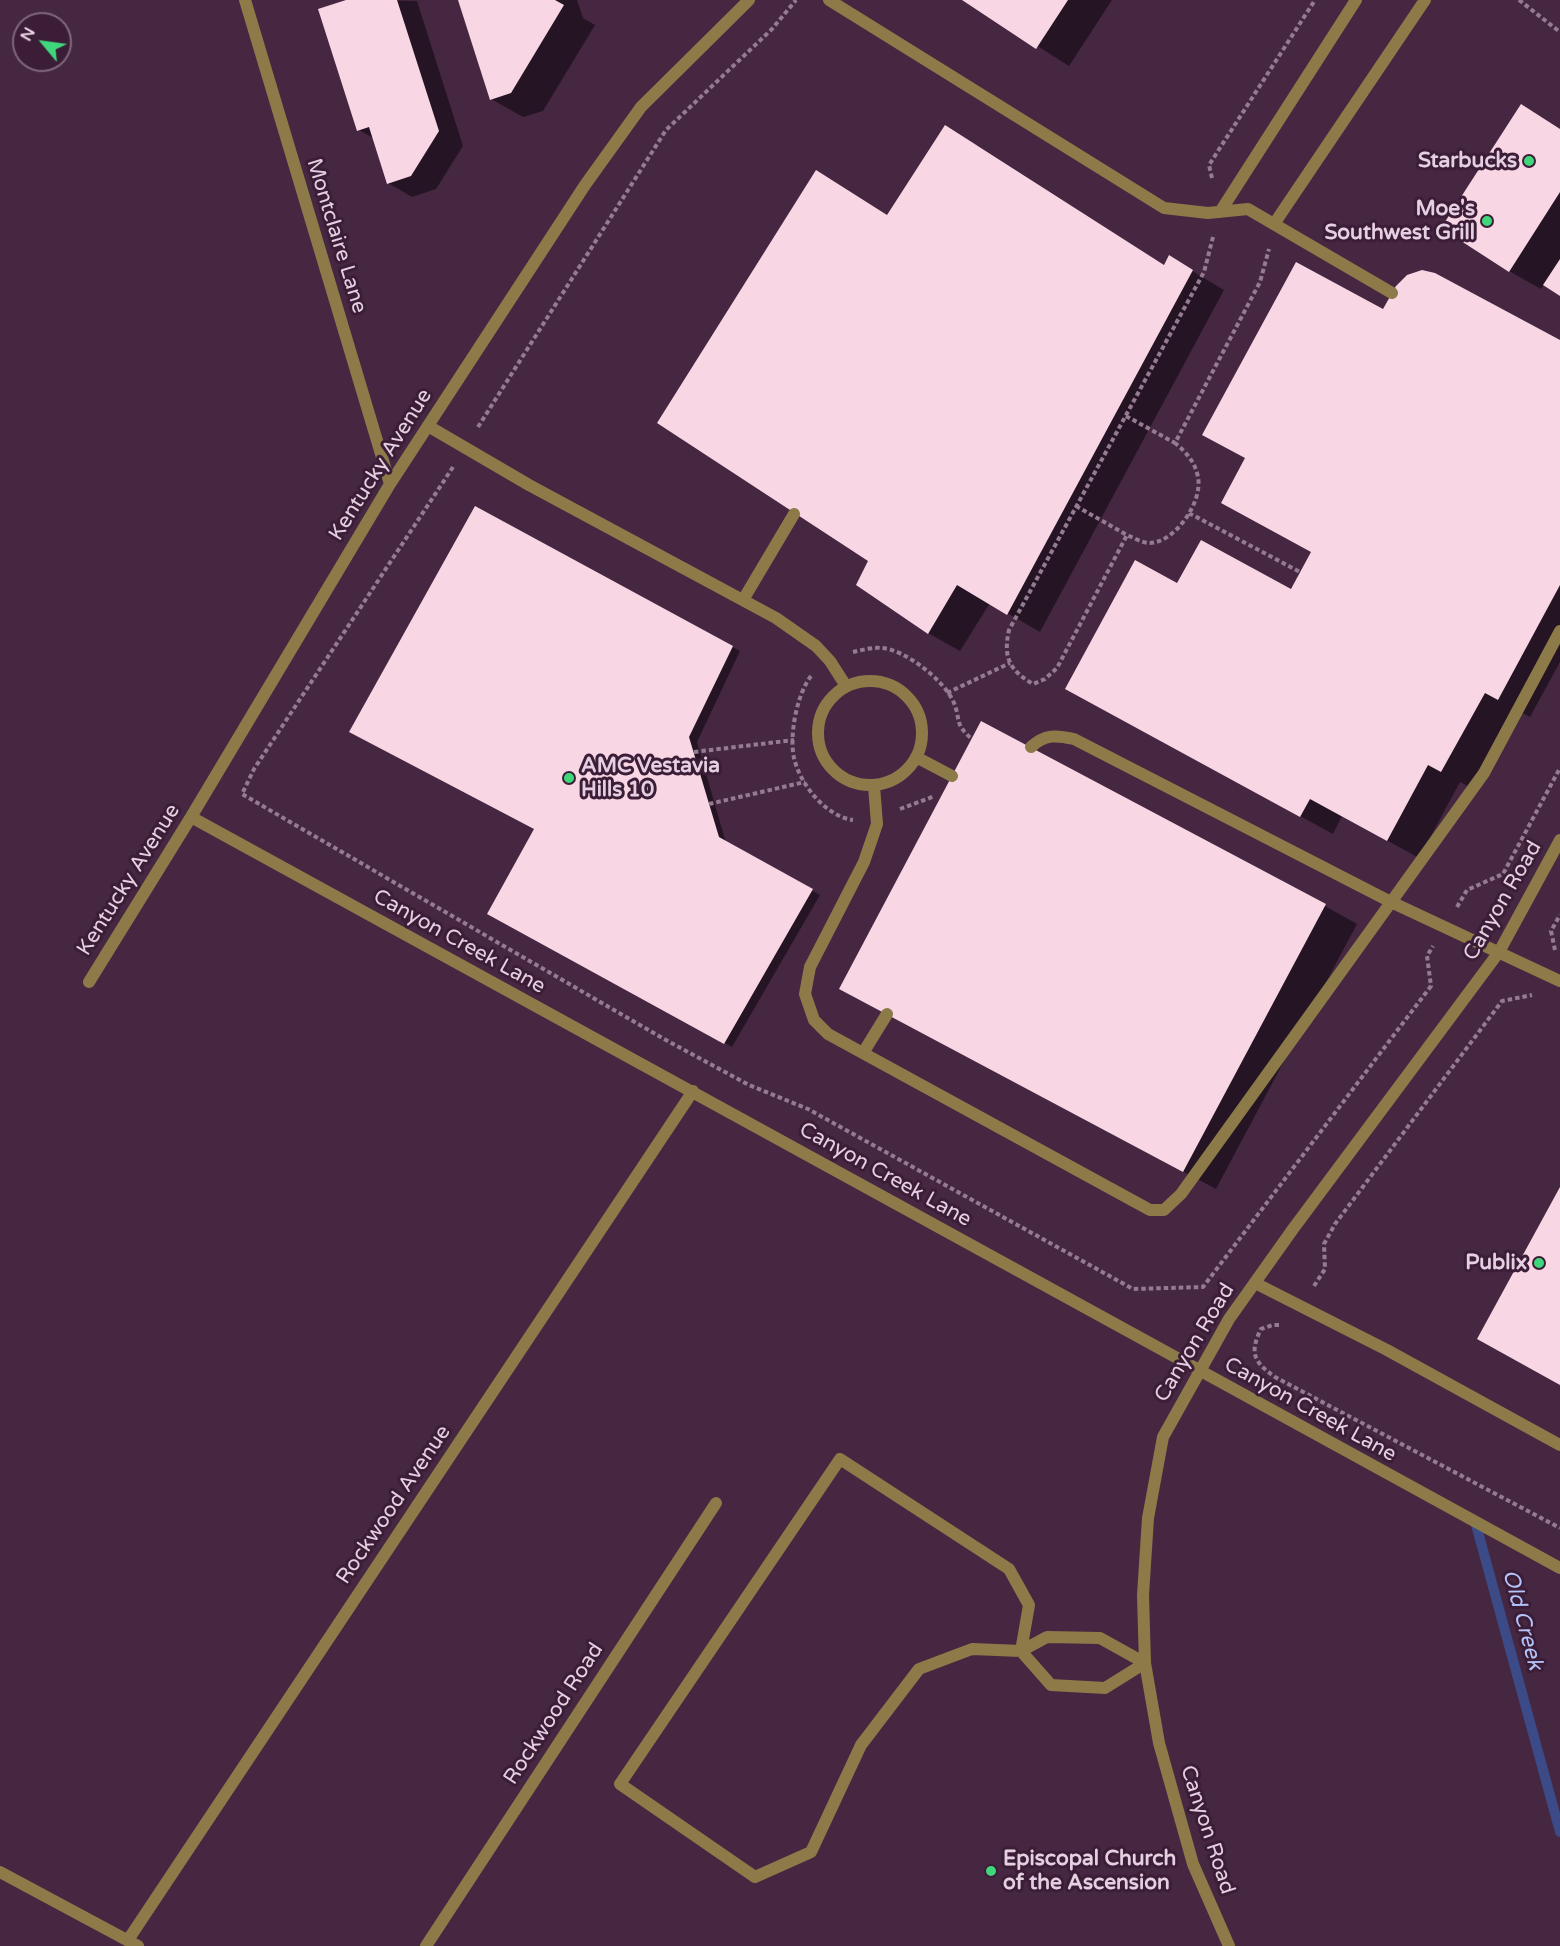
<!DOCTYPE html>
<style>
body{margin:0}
#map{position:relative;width:1560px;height:1946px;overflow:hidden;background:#462742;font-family:"Varela Round",sans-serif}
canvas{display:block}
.north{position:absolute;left:12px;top:12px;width:60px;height:60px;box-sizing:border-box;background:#3c1d37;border:2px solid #80657b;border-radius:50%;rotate:299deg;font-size:16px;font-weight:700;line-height:24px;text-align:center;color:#e5d0e1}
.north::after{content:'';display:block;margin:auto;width:21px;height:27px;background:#40d77c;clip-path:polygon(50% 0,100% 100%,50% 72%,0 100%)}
</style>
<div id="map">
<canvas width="1560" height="1946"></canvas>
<div class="north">N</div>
</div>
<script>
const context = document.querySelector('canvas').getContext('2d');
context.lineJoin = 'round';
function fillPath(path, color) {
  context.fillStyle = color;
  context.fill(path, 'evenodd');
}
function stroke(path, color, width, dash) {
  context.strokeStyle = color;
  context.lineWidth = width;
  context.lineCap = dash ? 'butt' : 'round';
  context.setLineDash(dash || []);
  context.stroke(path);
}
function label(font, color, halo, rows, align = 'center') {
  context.font = font + ' "Varela Round",sans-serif';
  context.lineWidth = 6;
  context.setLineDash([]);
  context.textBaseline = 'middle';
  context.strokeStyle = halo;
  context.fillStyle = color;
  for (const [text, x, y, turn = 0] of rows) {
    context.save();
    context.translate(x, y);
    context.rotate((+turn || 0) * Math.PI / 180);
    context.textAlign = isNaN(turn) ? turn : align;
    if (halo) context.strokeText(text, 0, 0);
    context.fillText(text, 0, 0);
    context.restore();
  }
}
fillPath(new Path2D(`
 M 351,0 L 417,1 L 463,146 L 436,189 L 412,197 L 388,183 L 375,139 L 359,130 Z
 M 460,0 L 577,0 L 583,18 L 595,25 L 543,111 L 523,117 L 491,99 Z
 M 965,0 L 1112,0 L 1069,66 Z
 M 1560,129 L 1560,294 L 1544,284 L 1541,289 L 1509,271 Z
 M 977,145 L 1165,266 L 1169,257 L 1224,290 L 1040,632 L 990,603 L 960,651 L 928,633 L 869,561 L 817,172 L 888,216 Z
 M 1383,311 L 1560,342 L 1560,662 L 1530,717 L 1517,710 L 1474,789 L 1460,782 L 1419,858 L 1342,816 L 1333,834 L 1099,707 L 1178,585 L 1291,591 L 1313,552 Z
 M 475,508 L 740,651 L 697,742 L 726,843 L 820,895 L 732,1047 L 489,914 L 536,829 Z
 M 1325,906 L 1357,924 L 1216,1189 L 873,1007 Z`), '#0007');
stroke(new Path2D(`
 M 1475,1521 L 1560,1832`), '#3d4a88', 10);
fillPath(new Path2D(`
 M 346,0 L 397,0 L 439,131 L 411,176 L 387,184 L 369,127 L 357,131 L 318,9 Z
 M 458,0 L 555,0 L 564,5 L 511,93 L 490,100 Z
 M 962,0 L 1068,0 L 1036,49 Z
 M 1521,104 L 1560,129 L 1560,192 L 1509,272 L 1441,228 Z
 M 945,125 L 1164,265 L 1169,255 L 1193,270 L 1007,615 L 957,585 L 928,634 L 856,585 L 868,561 L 657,423 L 816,170 L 887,215 Z
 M 1560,259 L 1560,296 L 1543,285 Z
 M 1296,262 L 1383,309 L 1396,286 L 1407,275 L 1422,270 L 1435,273 L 1560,340 L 1560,585 L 1498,700 L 1485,693 L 1441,772 L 1428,765 L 1387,841 L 1310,799 L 1300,817 L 1065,689 L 1135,560 L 1177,583 L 1201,540 L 1291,589 L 1311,552 L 1221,503 L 1245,458 L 1202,435 Z
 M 475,506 L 733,646 L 689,737 L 719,837 L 813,889 L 724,1044 L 487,914 L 534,829 L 349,732 Z
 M 981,721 L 1326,904 L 1183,1172 L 839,989 Z
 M 1560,1187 L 1560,1385 L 1477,1339 Z`), '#f8d6e3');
stroke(new Path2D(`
 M 1519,0 L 1560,32
 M 1212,178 L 1209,165 L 1315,0
 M 1213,237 L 1204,272 L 1009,630 C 1003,657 1009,670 1033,684 L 1045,679 L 1057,668 L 1127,535 C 1134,538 1143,543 1149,543 C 1175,543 1203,502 1198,477 C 1195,462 1187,453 1175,443 L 1260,282 L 1269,249
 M 1126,416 L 1175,443
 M 478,427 L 666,130 L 772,29 L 796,0
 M 453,467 L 254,769 L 242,794 L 664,1039 L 749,1085 L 808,1109 L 1133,1289 L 1203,1287 L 1431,986 L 1427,956 L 1433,946
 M 1076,506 L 1127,535
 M 1189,513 L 1300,572
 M 853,652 C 862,650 873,647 881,648 C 905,649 945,681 954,703 C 961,720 954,724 972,739
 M 811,676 C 797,694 789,735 794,758 C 800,784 825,816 853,820
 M 947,693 L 1010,663
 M 694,752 L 794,740
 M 709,804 L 805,782
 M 900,809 L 935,796
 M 1457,907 L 1467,890 L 1503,874 L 1560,768
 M 1555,950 L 1551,931 L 1560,915
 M 1314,1286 L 1325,1269 L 1324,1244 L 1335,1224 L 1502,1001 L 1532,995
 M 1279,1325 L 1273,1325 L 1261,1329 C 1249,1353 1254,1362 1275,1377 L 1560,1528`), '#957b91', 4, [4.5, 3]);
stroke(new Path2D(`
 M 829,0 L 1164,208 L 1208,213 L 1248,209 L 1392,293
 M 1220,212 L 1356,0
 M 1274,224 L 1425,0
 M 428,426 L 529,485 L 776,618 L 816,646 L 830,661 L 846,686
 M 743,600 L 794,514
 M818 733a52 52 0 1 1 104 0a52 52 0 1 1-104 0Z
 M 1031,747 C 1045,734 1056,735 1074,739 L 1391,902 L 1560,981
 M 916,757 L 952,776
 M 874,786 L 877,824 L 864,862 L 810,967 L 805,994 L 814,1020 L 828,1034 L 1150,1210 L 1164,1210 L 1181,1194 L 1484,773 L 1560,631
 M 863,1053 L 887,1014
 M 1255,1283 L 1387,1350 L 1560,1445
 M 840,1459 L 1009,1569 L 1029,1605 L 1021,1651 L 972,1649 L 919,1669 L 861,1745 L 811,1852 L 755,1877 L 620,1784 Z
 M 1047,1637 L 1100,1638 L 1145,1663 L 1105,1688 L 1051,1685 L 1021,1651 Z`), '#8c7b48', 12);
stroke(new Path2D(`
 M 245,0 L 390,484
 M 191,817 L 1560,1568
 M 89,982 L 191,817 L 390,484 L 585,185 L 641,107 L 749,0
 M 0,1872 L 138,1946
 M 128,1940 L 693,1091
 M 426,1946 L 716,1503
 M 1229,1946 L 1193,1864 L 1159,1743 L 1145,1663 L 1143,1595 L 1148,1518 L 1163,1437 L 1229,1319 L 1293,1229 L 1499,952 L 1560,840`), '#8c7b48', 12);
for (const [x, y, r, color] of [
 [1529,161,6,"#40d77c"],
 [1487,221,6,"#40d77c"],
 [569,778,6,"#40d77c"],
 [1539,1263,6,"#40d77c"],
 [991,1871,6,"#40d77c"]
]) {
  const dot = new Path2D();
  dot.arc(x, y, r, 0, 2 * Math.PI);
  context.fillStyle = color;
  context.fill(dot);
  stroke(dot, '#3c1d37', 2);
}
label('bold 21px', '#e5d0e1', '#3c1d37', [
 ["Starbucks",1517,161],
 ["Moe's",1475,209],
 ["Southwest Grill",1475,233],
 ["AMC Vestavia",581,766,"left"],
 ["Hills 10",581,790,"left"],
 ["Publix",1527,1263],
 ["Episcopal Church",1003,1859,"left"],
 ["of the Ascension",1003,1883,"left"]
], 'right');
label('21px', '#e5d0e1', '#3c1d37', [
 ["Montclaire Lane",336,236,73],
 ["Kentucky Avenue",381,465,-58],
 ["Kentucky Avenue",129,880,-58],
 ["Canyon Road",1503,901,-60],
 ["Canyon Creek Lane",459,942,29],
 ["Canyon Creek Lane",885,1175,29],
 ["Canyon Road",1195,1343,-59],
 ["Canyon Creek Lane",1310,1410,29],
 ["Rockwood Avenue",394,1505,-56],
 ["Rockwood Road",554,1714,-57],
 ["Canyon Road",1207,1830,72]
]);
label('italic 22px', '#b4c4fb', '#3c1d37', [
 ["Old Creek",1522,1620,75]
]);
</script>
